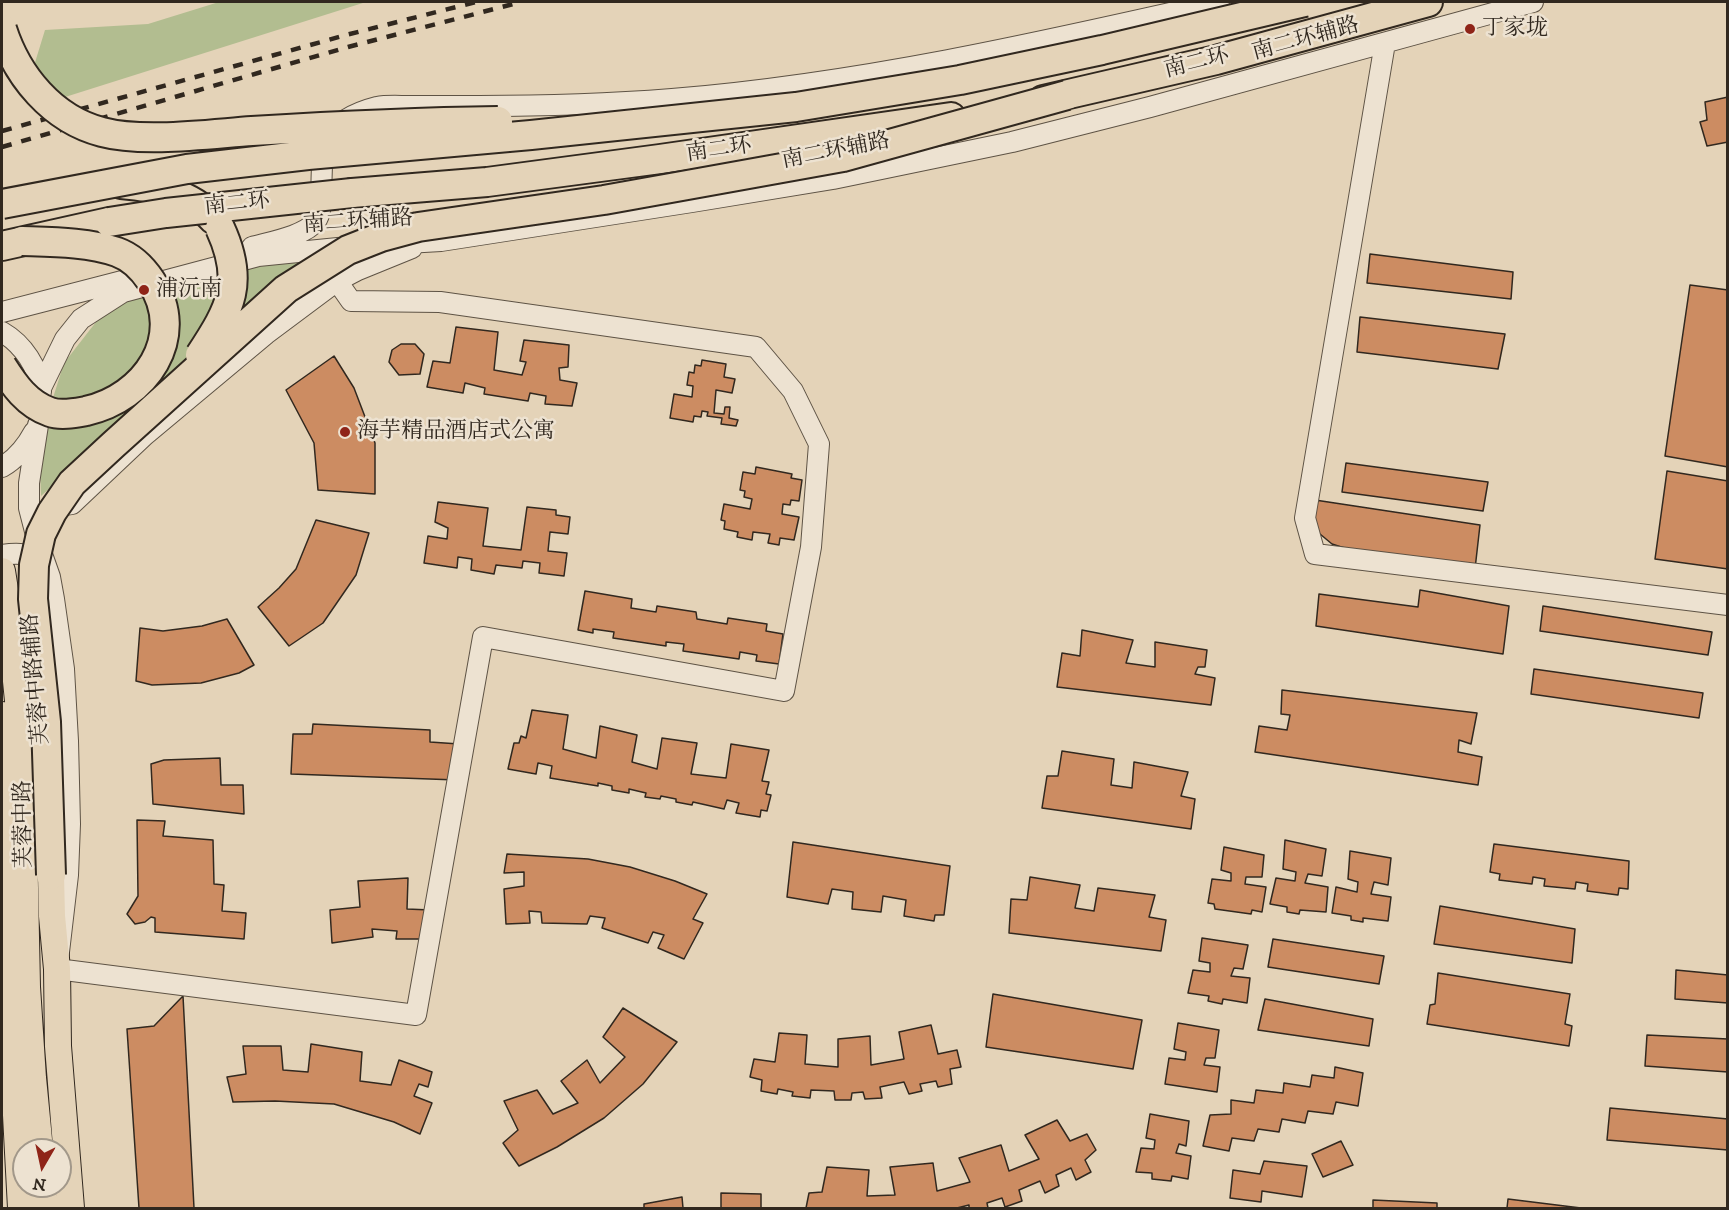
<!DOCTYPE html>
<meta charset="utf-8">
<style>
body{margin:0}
#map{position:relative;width:1729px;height:1210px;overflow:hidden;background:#e4d3b8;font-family:"IM FELL DW Pica",serif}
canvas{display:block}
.frame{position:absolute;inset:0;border:3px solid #31281f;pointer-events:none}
.north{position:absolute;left:12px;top:1138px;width:60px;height:60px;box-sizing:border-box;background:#ede2d1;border:2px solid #a2988a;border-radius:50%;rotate:189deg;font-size:16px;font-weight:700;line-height:24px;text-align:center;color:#31281f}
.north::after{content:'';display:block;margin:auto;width:21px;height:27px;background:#8f2418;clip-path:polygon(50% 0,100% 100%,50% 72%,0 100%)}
</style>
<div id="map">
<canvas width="1729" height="1210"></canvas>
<div class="frame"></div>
<div class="north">N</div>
</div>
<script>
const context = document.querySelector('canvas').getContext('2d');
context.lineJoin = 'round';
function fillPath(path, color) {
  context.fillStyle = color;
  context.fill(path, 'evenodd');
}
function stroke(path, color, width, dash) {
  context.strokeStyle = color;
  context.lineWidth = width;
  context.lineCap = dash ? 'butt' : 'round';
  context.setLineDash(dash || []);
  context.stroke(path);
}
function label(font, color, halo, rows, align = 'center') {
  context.font = font + ' "IM FELL DW Pica","Noto Serif SC",serif';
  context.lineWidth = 5;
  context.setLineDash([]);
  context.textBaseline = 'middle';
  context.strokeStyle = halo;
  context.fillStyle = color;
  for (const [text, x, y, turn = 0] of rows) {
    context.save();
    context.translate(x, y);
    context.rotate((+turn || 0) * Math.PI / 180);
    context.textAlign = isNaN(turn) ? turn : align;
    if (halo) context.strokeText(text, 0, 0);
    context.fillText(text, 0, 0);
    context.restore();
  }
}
fillPath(new Path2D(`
 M 219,2 L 366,2 L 62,98 L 33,69 L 45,30 L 148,24 Z
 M 306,260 L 41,496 L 39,442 L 64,363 L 103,313 L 146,292 L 222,272 Z`), '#b2bd90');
const building = new Path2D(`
 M 1728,97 L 1728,142 L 1707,146 L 1700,122 L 1707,120 L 1705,102 Z
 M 1370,254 L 1513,272 L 1511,299 L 1367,283 Z
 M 1690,285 L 1728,290 L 1728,467 L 1665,456 Z
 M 1360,317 L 1505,334 L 1498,369 L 1357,352 Z
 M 456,327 L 498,332 L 494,370 L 522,375 L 526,362 L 520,361 L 524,340 L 569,345 L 568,367 L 559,368 L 560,380 L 577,383 L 572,406 L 545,404 L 546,396 L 530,393 L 528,401 L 484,394 L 485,388 L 465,383 L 463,393 L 427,387 L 433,361 L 450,363 Z
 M 401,344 L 415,344 L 424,354 L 420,374 L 399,375 L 389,362 L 392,350 Z
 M 334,356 L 354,388 L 375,443 L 375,494 L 318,490 L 314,443 L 286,390 Z
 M 702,360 L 726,364 L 724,377 L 735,379 L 732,393 L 716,390 L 714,413 L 724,414 L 725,407 L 730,407 L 729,418 L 738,420 L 736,426 L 721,424 L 722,418 L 707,416 L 708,412 L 702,411 L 701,417 L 694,416 L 693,422 L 670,418 L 674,394 L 692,397 L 693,386 L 687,385 L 689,372 L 694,373 L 695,365 L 701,366 Z
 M 1346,463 L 1488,482 L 1483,511 L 1342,492 Z
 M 756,467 L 792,474 L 791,478 L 802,480 L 799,501 L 791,500 L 790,505 L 783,504 L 782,514 L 799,517 L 794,540 L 780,538 L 779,545 L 768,543 L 770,534 L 753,532 L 752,540 L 737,537 L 738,532 L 724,529 L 725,521 L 721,520 L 724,504 L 750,509 L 752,499 L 744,497 L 745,491 L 740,490 L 743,472 L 755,474 Z
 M 1667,471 L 1728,481 L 1728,569 L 1655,559 Z
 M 1315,500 L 1480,525 L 1475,569 L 1363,554 L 1332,544 L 1314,529 Z
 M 438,502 L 488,508 L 483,546 L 521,550 L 527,507 L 556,510 L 556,515 L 570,517 L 568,534 L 550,532 L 548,551 L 567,553 L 564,576 L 539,573 L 540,563 L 523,561 L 522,568 L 496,565 L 494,574 L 471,570 L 472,559 L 458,557 L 457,568 L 424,563 L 428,536 L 447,539 L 448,528 L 435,522 Z
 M 316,520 L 369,533 L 356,575 L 323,623 L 289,646 L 258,607 L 279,588 L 296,569 Z
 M 1420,590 L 1509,606 L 1503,654 L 1316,626 L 1319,594 L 1418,607 Z
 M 585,591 L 632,599 L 631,608 L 656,612 L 657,606 L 696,612 L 697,619 L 727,624 L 728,618 L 767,624 L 766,631 L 783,634 L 779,664 L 756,661 L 757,655 L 740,652 L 739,659 L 683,651 L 684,644 L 666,642 L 666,646 L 613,638 L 614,632 L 593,629 L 593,633 L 578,630 Z
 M 1543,606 L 1712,632 L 1708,655 L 1540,631 Z
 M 227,619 L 254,665 L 239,673 L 201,683 L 152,685 L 136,681 L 140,628 L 163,631 L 202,626 Z
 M 1082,630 L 1133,640 L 1126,663 L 1155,667 L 1155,642 L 1207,650 L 1205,667 L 1198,667 L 1195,674 L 1215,678 L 1211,705 L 1057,687 L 1062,653 L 1080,656 Z
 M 1534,669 L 1703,693 L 1699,718 L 1531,694 Z
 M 1282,690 L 1477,713 L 1471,744 L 1459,740 L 1458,752 L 1482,757 L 1478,785 L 1255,752 L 1259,726 L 1287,730 L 1290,715 L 1281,714 Z
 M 532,710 L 568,715 L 563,749 L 596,758 L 600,726 L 637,735 L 632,762 L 657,769 L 662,738 L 697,743 L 691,774 L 726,778 L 731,744 L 769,750 L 762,781 L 769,782 L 766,794 L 771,795 L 767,811 L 761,810 L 760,817 L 736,813 L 739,803 L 727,800 L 724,809 L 693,802 L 692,805 L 676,802 L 676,799 L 661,796 L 660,799 L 645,797 L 646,793 L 629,789 L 629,793 L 612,790 L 612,786 L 598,783 L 598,786 L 550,778 L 552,766 L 538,763 L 536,774 L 508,769 L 514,743 L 519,743 L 521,736 L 526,738 Z
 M 313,724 L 430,730 L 430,742 L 459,744 L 457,780 L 291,774 L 293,734 L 312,734 Z
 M 1062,751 L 1114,759 L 1111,785 L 1132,788 L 1134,762 L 1188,772 L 1181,796 L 1195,799 L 1191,829 L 1042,808 L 1047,776 L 1058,776 Z
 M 220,758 L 221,785 L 243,785 L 244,814 L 153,804 L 151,764 L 164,760 Z
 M 137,820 L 165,821 L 163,836 L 213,840 L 214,884 L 224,885 L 222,911 L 246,913 L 244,939 L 155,932 L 155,918 L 151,917 L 145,922 L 135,924 L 127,914 L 138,896 Z
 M 1285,840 L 1326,849 L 1322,876 L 1308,874 L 1305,883 L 1328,887 L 1326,912 L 1300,910 L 1299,914 L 1287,912 L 1287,907 L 1270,904 L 1276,878 L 1295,881 L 1296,872 L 1283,869 Z
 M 793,842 L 950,866 L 944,915 L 935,915 L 934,921 L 904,916 L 906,900 L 883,896 L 881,912 L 852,909 L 853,892 L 832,889 L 828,904 L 787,897 Z
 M 1494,844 L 1629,861 L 1628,889 L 1619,888 L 1618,895 L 1587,891 L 1588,884 L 1576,882 L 1575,889 L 1544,886 L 1545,879 L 1533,877 L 1532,884 L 1499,880 L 1500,874 L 1490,872 Z
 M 1224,847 L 1264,855 L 1262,877 L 1246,877 L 1245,884 L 1266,887 L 1262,912 L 1252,910 L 1251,914 L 1215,909 L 1214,904 L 1208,903 L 1212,879 L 1231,881 L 1231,873 L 1221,870 Z
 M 1350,851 L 1391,858 L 1388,885 L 1374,882 L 1371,894 L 1391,897 L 1388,921 L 1363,918 L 1363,922 L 1351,920 L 1351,916 L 1332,913 L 1336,887 L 1357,892 L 1358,882 L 1348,879 Z
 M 507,854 L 588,859 L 630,867 L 675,881 L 707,894 L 693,919 L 703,923 L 684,959 L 658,948 L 664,935 L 653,932 L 648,943 L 602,928 L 605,918 L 590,916 L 587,924 L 542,923 L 541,912 L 529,911 L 530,923 L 506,924 L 504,889 L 524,886 L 524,872 L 504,873 Z
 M 1030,877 L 1080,885 L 1075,908 L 1094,911 L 1098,888 L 1155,895 L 1149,917 L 1166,920 L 1161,951 L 1009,933 L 1011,899 L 1027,900 Z
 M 408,878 L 407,909 L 430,910 L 428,939 L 396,939 L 397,931 L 372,929 L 373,937 L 332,943 L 330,910 L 360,907 L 358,881 Z
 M 1440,906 L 1575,929 L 1572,963 L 1434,944 Z
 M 1202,938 L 1248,945 L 1243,969 L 1234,968 L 1231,976 L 1250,978 L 1247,1003 L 1223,999 L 1222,1004 L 1208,1001 L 1209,996 L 1188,993 L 1193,970 L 1210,972 L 1210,963 L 1199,961 Z
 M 1273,939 L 1384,956 L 1379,984 L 1268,967 Z
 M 1676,970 L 1728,975 L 1728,1003 L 1675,999 Z
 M 1438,973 L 1570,994 L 1565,1024 L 1572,1026 L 1569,1046 L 1427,1024 L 1430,1005 L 1435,1004 Z
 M 993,994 L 1142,1020 L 1133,1069 L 986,1047 Z
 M 183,996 L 194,1208 L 139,1208 L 127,1029 L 154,1026 Z
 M 1265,999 L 1373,1019 L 1369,1046 L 1258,1030 Z
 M 623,1008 L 677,1042 L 643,1084 L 604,1118 L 557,1147 L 519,1166 L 503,1143 L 518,1130 L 504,1101 L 537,1090 L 553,1114 L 578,1103 L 561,1081 L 587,1060 L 600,1083 L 625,1057 L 603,1037 Z
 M 1178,1023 L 1219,1030 L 1215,1058 L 1206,1058 L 1204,1065 L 1220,1067 L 1217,1092 L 1165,1084 L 1169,1058 L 1185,1060 L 1186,1052 L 1174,1049 Z
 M 931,1025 L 938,1054 L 957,1050 L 961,1067 L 950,1069 L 952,1084 L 938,1087 L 936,1081 L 920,1084 L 922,1091 L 909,1094 L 904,1082 L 880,1087 L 882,1098 L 865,1099 L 863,1092 L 852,1093 L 851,1100 L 835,1100 L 834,1091 L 811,1090 L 810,1098 L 792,1096 L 793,1092 L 778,1089 L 777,1094 L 761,1091 L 762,1080 L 750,1077 L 754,1059 L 775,1062 L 779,1033 L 807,1035 L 805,1064 L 838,1067 L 838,1039 L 870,1036 L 871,1065 L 904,1059 L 899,1032 Z
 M 1647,1035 L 1728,1039 L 1728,1072 L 1645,1066 Z
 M 311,1044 L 362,1052 L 360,1081 L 391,1085 L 399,1060 L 432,1072 L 428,1087 L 419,1084 L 414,1096 L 432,1103 L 420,1134 L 394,1122 L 334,1104 L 275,1101 L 233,1102 L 227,1077 L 246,1074 L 243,1046 L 281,1046 L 283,1070 L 308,1072 Z
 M 1335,1067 L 1363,1073 L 1358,1106 L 1336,1102 L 1333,1114 L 1308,1111 L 1305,1123 L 1282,1119 L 1279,1132 L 1258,1129 L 1254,1141 L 1232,1138 L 1229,1151 L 1203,1146 L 1210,1115 L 1231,1114 L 1231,1100 L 1254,1103 L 1256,1090 L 1283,1093 L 1284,1083 L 1310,1087 L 1312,1075 L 1334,1078 Z
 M 1610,1108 L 1728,1119 L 1728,1150 L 1607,1140 Z
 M 1150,1114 L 1189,1121 L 1186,1146 L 1179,1144 L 1176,1153 L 1191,1156 L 1188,1179 L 1172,1176 L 1171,1181 L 1152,1179 L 1152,1173 L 1136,1172 L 1141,1148 L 1154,1149 L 1155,1140 L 1146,1138 Z
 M 1057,1120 L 1070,1141 L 1087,1134 L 1096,1150 L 1085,1160 L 1091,1172 L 1076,1180 L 1071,1168 L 1056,1175 L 1059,1186 L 1045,1193 L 1040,1181 L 1019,1190 L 1022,1201 L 1005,1207 L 1002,1198 L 987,1203 L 988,1208 L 969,1208 L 969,1205 L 957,1208 L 806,1208 L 809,1193 L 822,1192 L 827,1167 L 869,1170 L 867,1196 L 895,1195 L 890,1167 L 933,1163 L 937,1191 L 970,1182 L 959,1158 L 1001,1145 L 1009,1171 L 1039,1159 L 1025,1135 Z
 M 1341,1141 L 1353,1165 L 1323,1177 L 1312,1154 Z
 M 1264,1161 L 1307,1166 L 1302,1197 L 1262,1191 L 1261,1202 L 1230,1198 L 1233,1170 L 1260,1174 Z
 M 721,1193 L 761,1194 L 761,1208 L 721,1208 Z
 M 682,1197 L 683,1208 L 644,1208 L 644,1204 Z
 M 1508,1199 L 1581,1208 L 1507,1208 Z
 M 1373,1200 L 1437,1203 L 1437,1208 L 1373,1208 Z`);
fillPath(building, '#cc8c62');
stroke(building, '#31281f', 1.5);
const minor = new Path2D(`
 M 1385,43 L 1305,518 L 1315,554 L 1728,605
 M 389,244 L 441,241 L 692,202 L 833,179 L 1012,142 L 1150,107 L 1533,2
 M 252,247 C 270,242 305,236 316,221 C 321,214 321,203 321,195 C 322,179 321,162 324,147 C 329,124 357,112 377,107 C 387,105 399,106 409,106 C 433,106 456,106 479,106 C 543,106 608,104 672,99 C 857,84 1038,43 1219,2
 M 2,312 L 134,278
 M 2,332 C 23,344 39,368 41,392
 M 41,388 L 65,339 L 81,319 L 123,292 L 258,256 L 348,247
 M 38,425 L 29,483 L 29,508 L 38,543 L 50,577 L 54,599 L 64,669 L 68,741 L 70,824 L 68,875 L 57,969 L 416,1015 L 483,637 L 784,691 L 811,547 L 819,444 L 793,391 L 756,347 L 440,302 L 351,301 L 337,281
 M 2,467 C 16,459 26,447 34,432
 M 53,507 L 72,504 L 145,435 L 266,334 L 337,281 L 358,270 L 412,248
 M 2,555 C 16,553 32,552 42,565`);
const major = new Path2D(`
 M 2,571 L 10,622 L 22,740 L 27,987 L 33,1078 L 40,1150
 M 2,715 L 5,792 L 9,985 L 21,1208
 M 51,875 L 52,916 L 57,969 L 58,1046 L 71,1208
 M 43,1186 L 45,1208`);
const highway = new Path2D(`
 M 1043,100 L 1216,60 L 1428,2
 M 121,184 C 154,187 191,192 213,219
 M 352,193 L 487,182 L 660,159 L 951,117
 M 2,246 L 109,222`);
stroke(minor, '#5e5345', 22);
stroke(major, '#31281f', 28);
stroke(highway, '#31281f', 32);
stroke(minor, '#ede2d1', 20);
stroke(major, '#e4d3b8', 26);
stroke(highway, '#e4d3b8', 28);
stroke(new Path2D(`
 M 2,131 L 346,35 L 476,2
 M 2,147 L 348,47 L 521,2`), '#31281f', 4.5, [10, 10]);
const highwayBridge = new Path2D(`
 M 2,29 C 17,76 52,119 102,132 C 143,143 209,134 252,131 C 334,126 416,122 498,121
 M 2,204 L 187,169 L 308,155 L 531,135 L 796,107 L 960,80 L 1102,50 L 1305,2
 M 109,222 L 166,213 L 352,193
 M 200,355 C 231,308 245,282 220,228
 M 2,366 C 14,385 27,404 50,412 C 61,416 75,413 86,411 C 145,398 188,337 151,281 C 143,269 131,257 117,252 C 88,242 53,242 22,241
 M 51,875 L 46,722 L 33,599 L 34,565 L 41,534 L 52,512 L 72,483 L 113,445 L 286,289 L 348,250 L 381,237 L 418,227 L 604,200 L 843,157 L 1067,95`);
stroke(highwayBridge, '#31281f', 32, []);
stroke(highwayBridge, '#e4d3b8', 28);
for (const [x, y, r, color] of [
 [1470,29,6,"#8f2418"],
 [144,290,6,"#8f2418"],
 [345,432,6,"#8f2418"]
]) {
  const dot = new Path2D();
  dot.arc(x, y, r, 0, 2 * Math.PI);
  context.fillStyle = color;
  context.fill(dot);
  stroke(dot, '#ede2d1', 2);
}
label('22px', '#31281f', '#ede2d1', [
 ["丁家垅",1482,29],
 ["浦沅南",156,290],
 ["海芋精品酒店式公寓",357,432]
], 'left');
label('22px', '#31281f', '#ede2d1', [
 ["南二环辅路",1306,40,-15],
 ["南二环",1197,64,-14],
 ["南二环",719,151,-8],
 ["南二环辅路",836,152,-11],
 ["南二环",237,205,-6],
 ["南二环辅路",358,223,-4],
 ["芙蓉中路辅路",37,679,-95],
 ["芙蓉中路",25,824,-91]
]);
</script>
